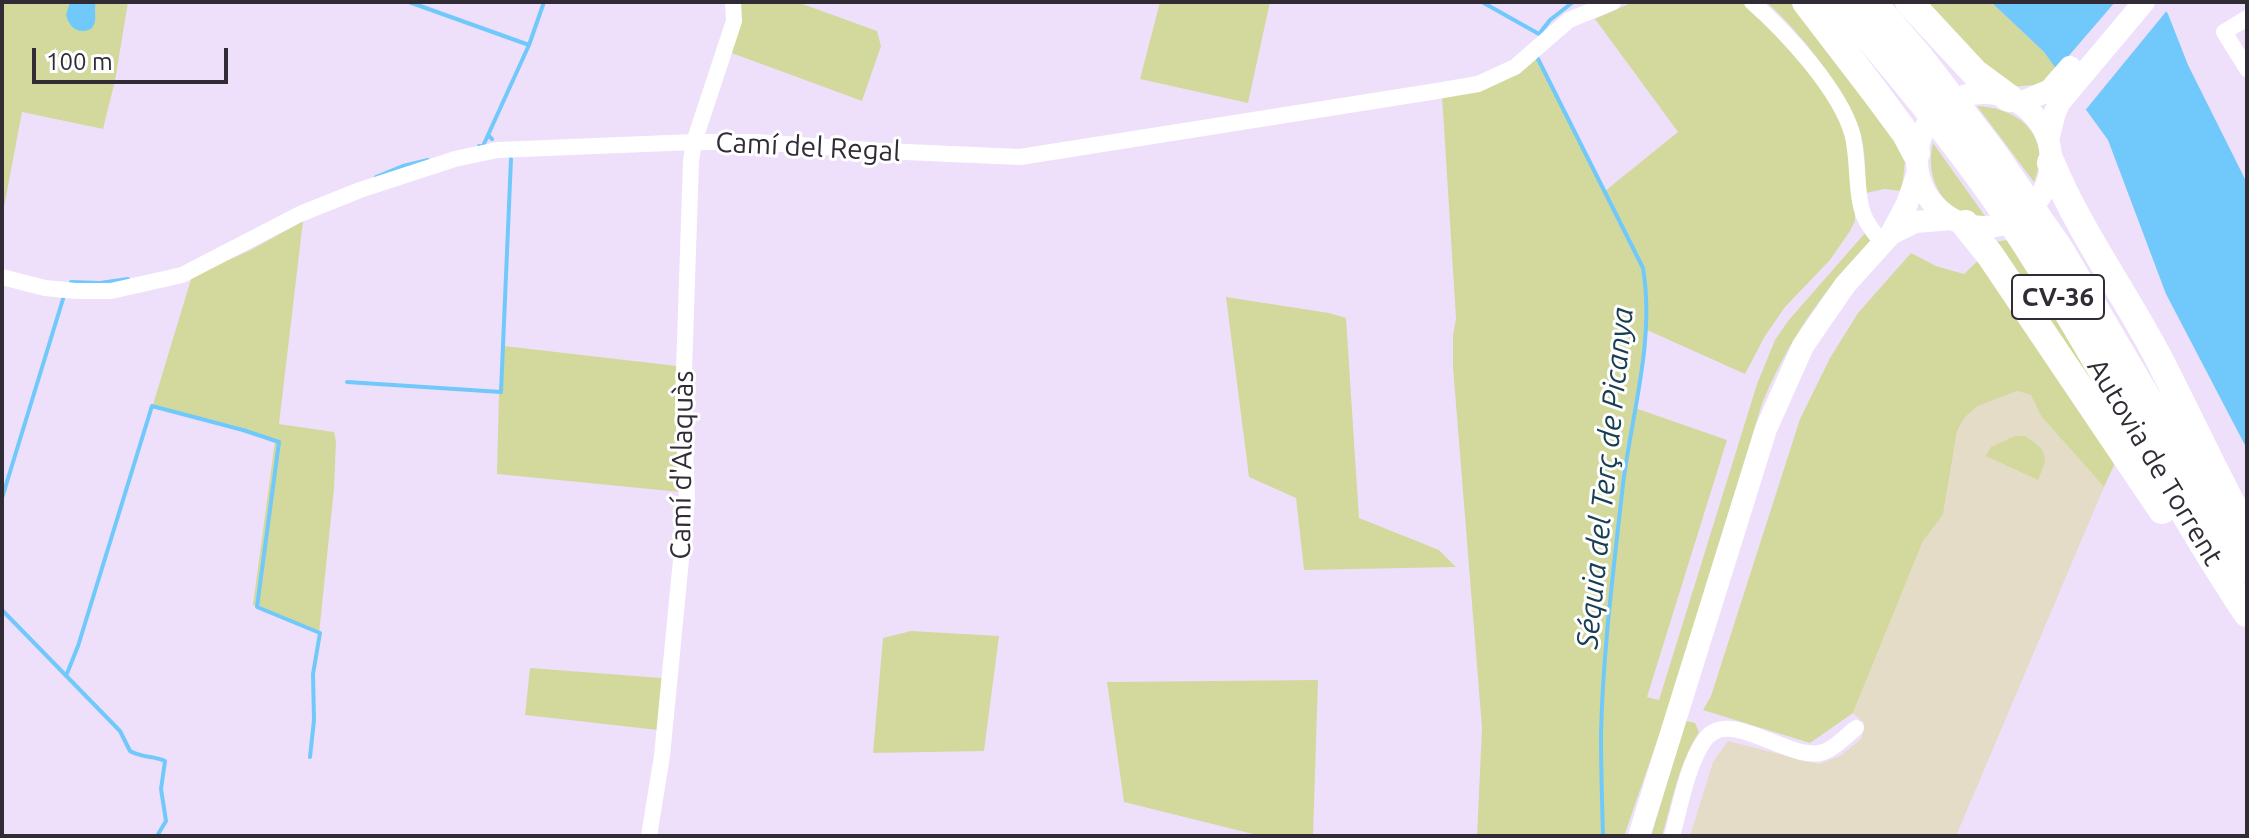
<!DOCTYPE html>
<meta charset="utf-8">
<style>
body{margin:0}
#map{position:relative;width:2249px;height:838px;overflow:hidden;background:#eee0fb;font-family:Ubuntu,sans-serif}
canvas{display:block}
.frame{position:absolute;inset:0;border:4px solid #302b35;pointer-events:none}
.scale{position:absolute;left:32px;top:48px;width:196px;height:36px;box-sizing:border-box;border:4px solid #302b35;border-top:0;padding-left:10px;font-size:24px;line-height:28px;white-space:nowrap;color:#302b35;-webkit-text-stroke:6px #fff;paint-order:stroke}
</style>
<div id="map">
<canvas width="2249" height="838"></canvas>
<div class="frame"></div>
<div class="scale">100 m</div>
</div>
<script>
const context = document.querySelector('canvas').getContext('2d');
context.lineJoin = 'round';
function fillPath(path, color) {
  context.fillStyle = color;
  context.fill(path, 'evenodd');
}
function stroke(path, color, width, dash) {
  context.strokeStyle = color;
  context.lineWidth = width;
  context.lineCap = dash ? 'butt' : 'round';
  context.setLineDash(dash || []);
  context.stroke(path);
}
function label(font, color, halo, rows, align = 'center') {
  context.font = font + ' Ubuntu,sans-serif';
  context.lineWidth = 6;
  context.setLineDash([]);
  context.textBaseline = 'middle';
  context.strokeStyle = halo;
  context.fillStyle = color;
  for (const [text, x, y, turn = 0] of rows) {
    context.save();
    context.translate(x, y);
    context.rotate((+turn || 0) * Math.PI / 180);
    context.textAlign = isNaN(turn) ? turn : align;
    if (halo) context.strokeText(text, 0, 0);
    context.fillText(text, 0, 0);
    context.restore();
  }
}
fillPath(new Path2D(`
 M 2017,391 L 2031,395 L 2041,416 L 2104,487 L 1956,836 L 1690,836 L 1713,762 L 1728,741 L 1819,764 L 1840,756 L 1861,739 L 1864,723 L 1853,713 L 1923,541 L 1943,515 L 1957,433 L 1965,417 L 1978,406 Z`), '#e4dcc6');
fillPath(new Path2D(`
 M 2,2 L 128,2 L 115,81 L 103,129 L 22,112 L 2,218 Z
 M 740,2 L 797,2 L 877,31 L 881,46 L 862,101 L 729,52 Z
 M 1160,2 L 1270,2 L 1248,103 L 1140,79 Z
 M 1633,2 L 1745,2 L 1800,60 L 1829,99 L 1845,129 L 1855,205 L 1855,221 L 1850,231 L 1830,260 L 1785,307 L 1765,336 L 1745,374 L 1647,330 L 1635,408 L 1727,440 L 1647,697 L 1659,700 L 1757,384 L 1775,340 L 1788,321 L 1865,233 L 1872,239 C 1822,293 1790,336 1762,404 L 1670,704 L 1624,836 L 1477,836 L 1482,728 L 1453,367 L 1453,335 L 1456,319 L 1442,96 L 1482,91 L 1506,79 L 1536,55 L 1605,191 L 1678,132 L 1595,19 Z
 M 1766,2 L 1790,2 L 1844,63 L 1906,150 L 1902,191 L 1884,189 L 1866,193 C 1865,172 1866,146 1858,126 C 1846,90 1795,26 1766,2 Z
 M 1920,2 L 1991,2 L 2044,52 L 2057,69 L 2045,84 L 2011,87 L 1991,76 Z
 M 1977,106 C 2020,108 2053,137 2034,182 Z
 M 1933,143 L 1985,216 C 1944,216 1924,180 1933,143 Z
 M 303,221 L 279,424 L 334,432 L 336,441 L 334,489 L 319,634 L 253,605 L 275,441 L 233,425 L 152,408 L 192,276 L 251,250 Z
 M 2007,240 L 2034,282 L 2142,465 L 1995,242 Z
 M 1911,253 L 1936,266 L 1964,274 L 1982,257 L 2116,461 L 2104,487 L 2041,416 L 2031,395 L 2017,391 L 1978,406 L 1965,417 L 1957,432 L 1943,515 L 1923,541 L 1853,713 L 1810,743 L 1703,710 L 1711,696 L 1800,419 L 1830,358 L 1858,313 Z
 M 1226,297 L 1329,313 L 1346,318 L 1359,518 L 1439,550 L 1456,567 L 1304,570 L 1296,498 L 1249,477 Z
 M 504,346 L 677,366 L 680,492 L 497,474 L 499,392 Z
 M 2015,436 L 2025,436 C 2048,451 2049,456 2038,480 L 1986,456 L 1991,447 Z
 M 911,631 L 999,636 L 984,751 L 873,753 L 883,638 Z
 M 530,668 L 662,678 L 658,730 L 525,715 Z
 M 1318,680 L 1313,836 L 1261,836 L 1124,802 L 1107,682 Z
 M 1686,721 L 1695,723 L 1699,732 C 1679,762 1672,802 1662,836 L 1651,836 Z`), '#d3d99d');
fillPath(new Path2D(`
 M 70,2 L 96,2 C 93,12 99,21 91,29 C 78,35 69,27 66,15 Z
 M 1991,2 L 2160,2 L 2168,14 L 2188,65 L 2247,183 L 2247,449 L 2166,294 L 2108,140 L 2044,52 Z`), '#70c9fa');
fillPath(new Path2D(`
 M 2115,2 L 2165,2 L 2169,8 L 2083,113 L 2054,73 Z`), '#eee0fb');
stroke(new Path2D(`
 M 409,2 L 529,45
 M 1482,2 L 1539,34 L 1550,20 L 1573,2
 M 1536,55 L 1643,268 C 1655,340 1632,412 1623,484 C 1614,566 1603,650 1601,733 C 1601,767 1602,802 1603,836
 M 492,139 L 488,135 L 529,45 L 544,2
 M 479,146 L 483,146 L 488,135
 M 376,177 L 403,166 L 428,160
 M 71,282 L 100,283 L 128,279
 M 347,382 L 501,392 L 511,159
 M 2,498 L 63,299
 M 2,610 L 120,731 L 130,751 C 142,758 155,756 165,761 L 161,789 L 166,821 L 157,836
 M 66,676 L 78,646 L 152,406 L 243,430 L 279,442 L 257,607 L 320,633 L 313,674 L 314,720 L 310,757`), '#70c9fa', 4);
stroke(new Path2D(`
 M 1752,2 C 1786,32 1839,89 1852,133 C 1859,157 1855,198 1865,218 C 1869,227 1876,235 1882,243
 M 2247,18 L 2224,32 L 2247,69
 M 2,277 L 45,288 L 76,291 L 111,291 L 182,275 L 300,214 L 360,190 L 455,159 L 497,150 L 694,142 L 756,142 L 883,151 L 1020,157 L 1437,91 L 1478,84 L 1515,67 L 1569,20 L 1613,2
 M 649,836 L 662,756 L 687,498 L 683,400 L 691,161 L 694,142 L 734,21 L 733,2
 M 1672,836 C 1680,807 1687,766 1704,741 C 1729,703 1793,767 1826,751 C 1837,746 1847,735 1856,728`), '#fff', 16);
stroke(new Path2D(`
 M1917 160a67 67 0 1 1 134 0a67 67 0 1 1-134 0Z
 M 2020,103 L 2050,90 L 2070,67
 M 2048,140 L 2055,112 L 2060,102 L 2144,2
 M 1891,234 L 1915,222 L 1952,219
 M 1639,836 L 1766,429 L 1803,346 L 1845,285 L 1891,234 L 1907,204 L 1918,172`), '#fff', 22);
stroke(new Path2D(`
 M 1806,2 L 1875,92 L 1906,134 L 1916,153
 M 1838,2 C 1910,85 1980,170 2038,263 C 2110,378 2172,500 2247,613
 M 1872,2 L 1921,59 L 1991,150 L 2060,250 L 2247,568
 M 1909,2 L 1975,73 L 2009,98
 M 2051,163 C 2079,231 2124,292 2158,357 C 2188,415 2215,475 2247,533
 M 1965,224 L 1990,255 L 2162,510`), '#fff', 28);
for (const [x, y, w] of [
 [2058,297,92]
]) {
  const box = new Path2D();
  box.roundRect(x - w / 2, y - 22, w, 44, 6);
  context.fillStyle = '#fff';
  context.fill(box);
  stroke(box, '#302b35', 2);
}
label('bold 26px', '#302b35', null, [
 ["CV-36",2058,297]
]);
label('28px', '#302b35', '#fff', [
 ["Camí del Regal",808,147,3],
 ["Autovia de Torrent",2155,462,59],
 ["Camí d'Alaquàs",682,465,-89]
]);
label('italic 30px', '#173e52', '#fff', [
 ["Séquia del Terç de Picanya",1605,478,-84]
]);
</script>
